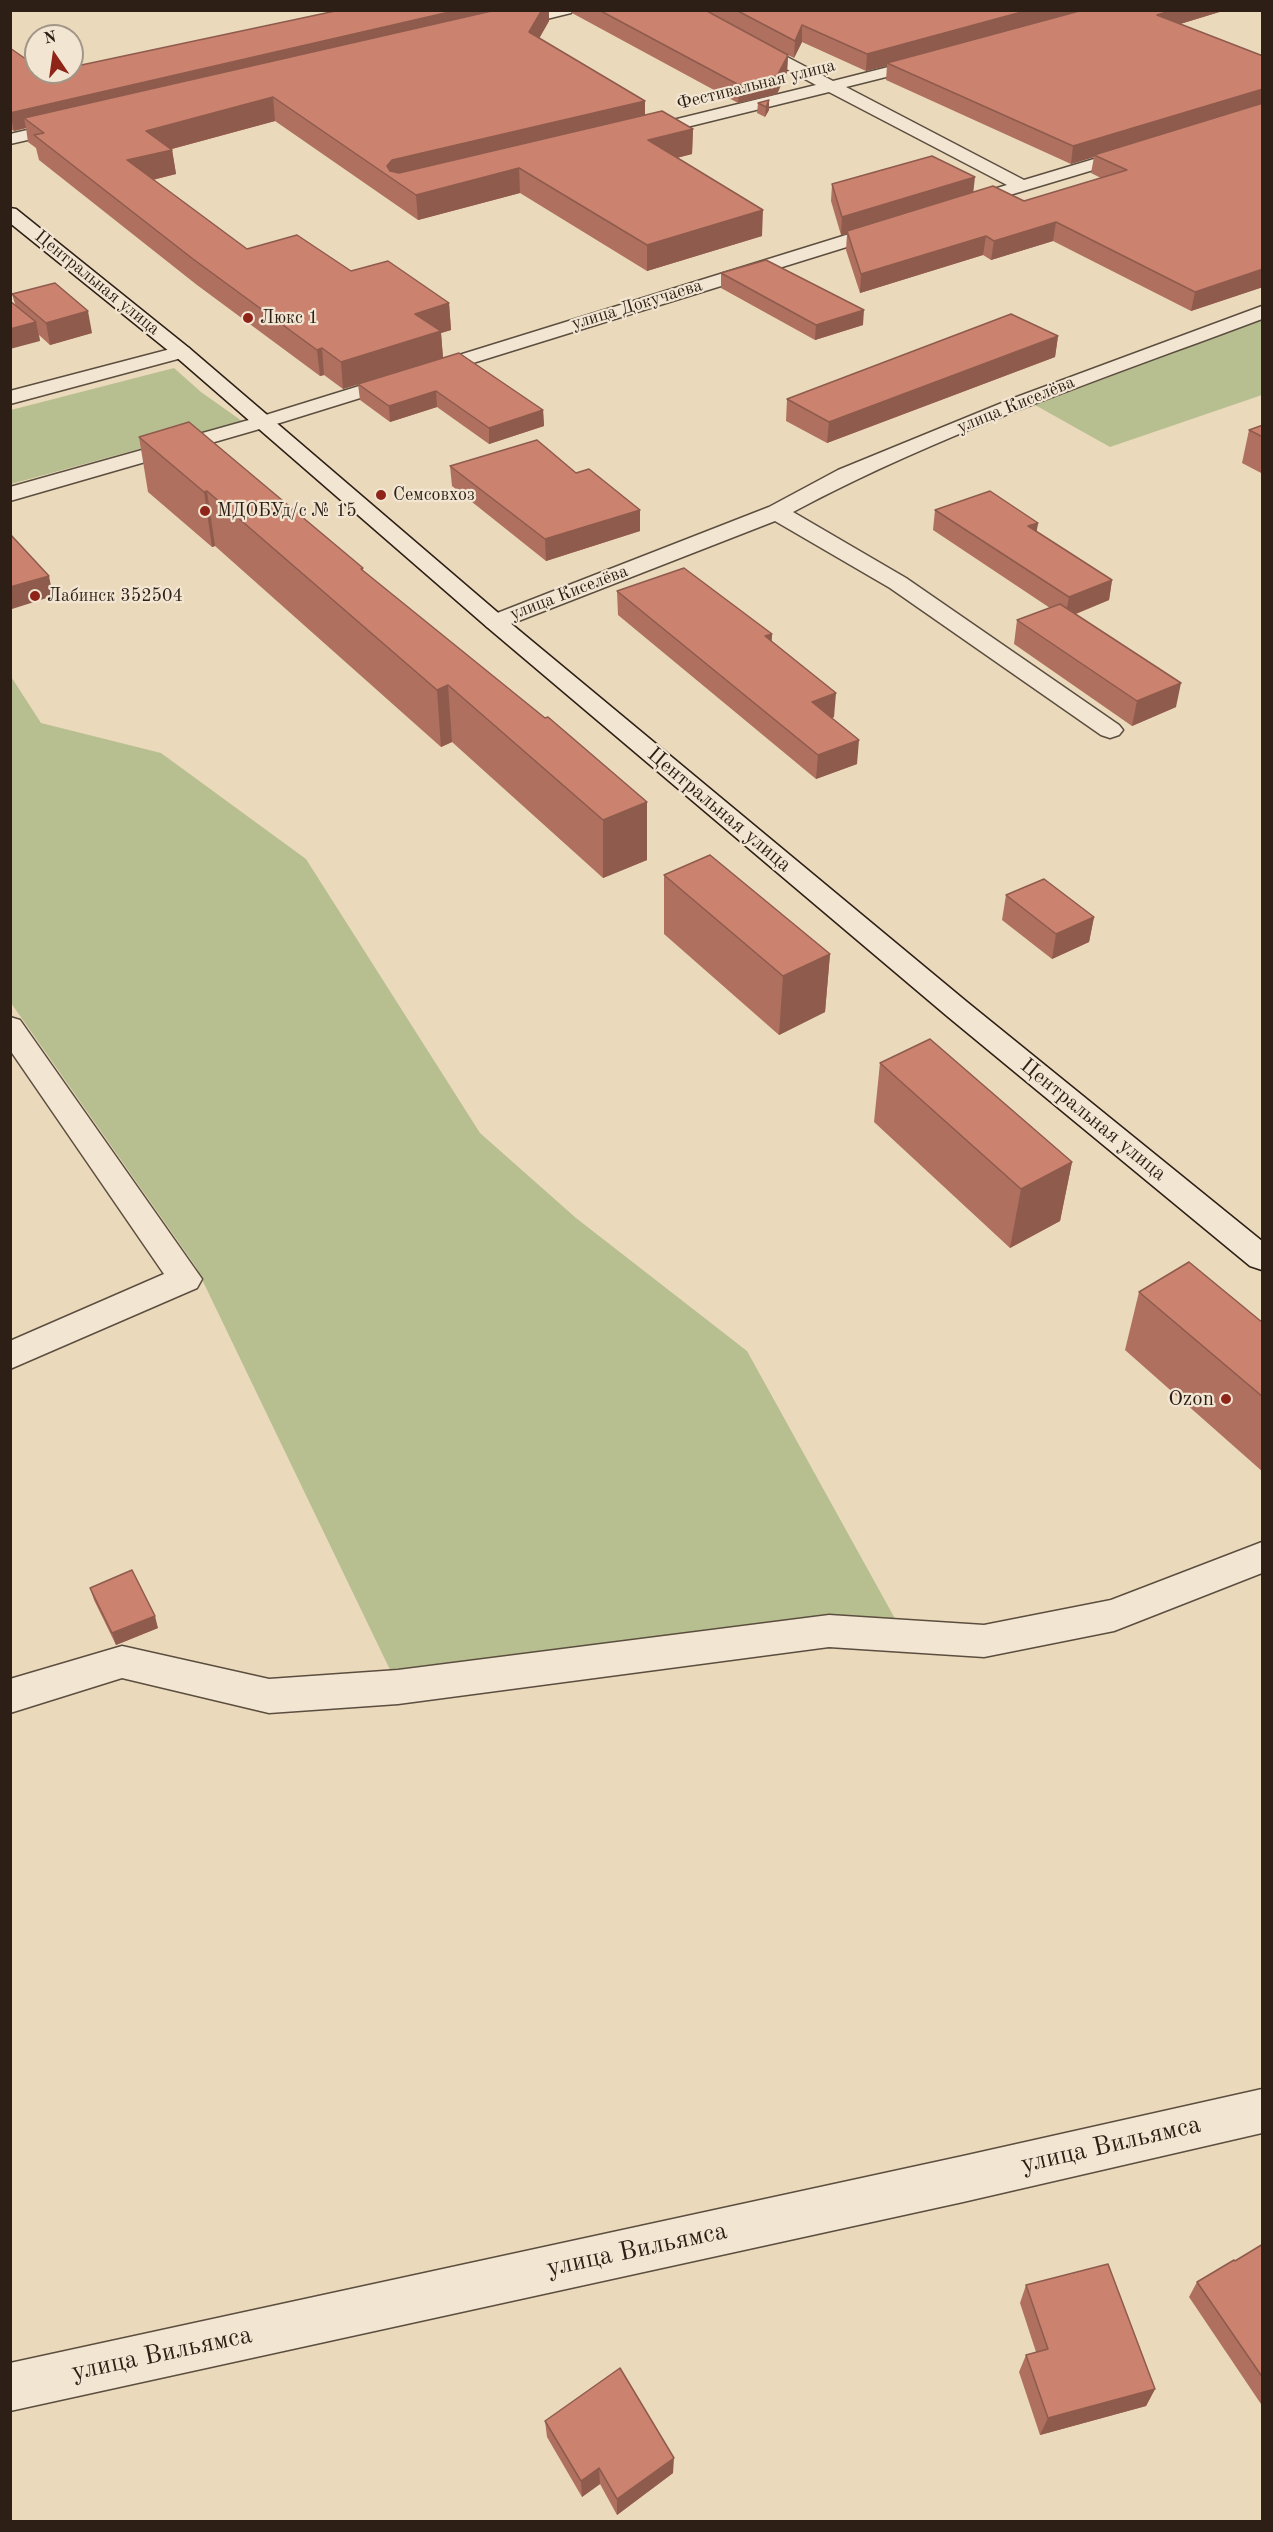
<!DOCTYPE html>
<meta charset="utf-8">
<style>
body{margin:0}
#map{position:relative;width:1273px;height:2532px;overflow:hidden;background:#ebd9bc;font-family:"Old Standard TT",serif}
canvas{display:block}
.frame{position:absolute;inset:0;border:12px solid #2d1f15;pointer-events:none}
.north{position:absolute;left:24px;top:24px;width:60px;height:60px;box-sizing:border-box;background:#f2e6d3;border:2px solid #a39687;border-radius:50%;rotate:347deg;font-size:16px;font-weight:700;line-height:24px;text-align:center;color:#2d1f15}
.north::after{content:'';display:block;margin:auto;width:21px;height:27px;background:#8f2418;clip-path:polygon(50% 0,100% 100%,50% 72%,0 100%)}
</style>
<div id="map">
<canvas width="1273" height="2532"></canvas>
<div class="frame"></div>
<div class="north">N</div>
</div>
<script>
const context = document.querySelector('canvas').getContext('2d');
context.lineJoin = 'round';
function fillPath(path, color) {
  context.fillStyle = color;
  context.fill(path, 'evenodd');
}
function stroke(path, color, width, dash) {
  context.strokeStyle = color;
  context.lineWidth = width;
  context.lineCap = dash ? 'butt' : 'round';
  context.setLineDash(dash || []);
  context.stroke(path);
}
function label(font, color, halo, rows, align = 'center') {
  context.font = font + ' "Old Standard TT",serif';
  context.lineWidth = 4.5;
  context.setLineDash([]);
  context.textBaseline = 'middle';
  context.strokeStyle = halo;
  context.fillStyle = color;
  for (const [text, x, y, turn = 0] of rows) {
    context.save();
    context.translate(x, y);
    context.rotate((+turn || 0) * Math.PI / 180);
    context.textAlign = isNaN(turn) ? turn : align;
    if (halo) context.strokeText(text, 0, 0);
    context.fillText(text, 0, 0);
    context.restore();
  }
}
fillPath(new Path2D(`
 M 1262,319 L 1262,395 L 1110,447 L 1035,405 Z
 M 174,368 L 201,392 L 242,421 L 11,484 L 11,410 Z
 M 10,675 L 41,723 L 161,753 L 306,859 L 480,1133 L 576,1218 L 747,1351 L 898,1624 L 393,1676 L 196,1267 L 11,1003 Z`), '#b7bf91');
const street = new Path2D(`
 M 544,10 L 573,10 L 571,13 L 506,29 L 498,24 L 500,21 Z
 M 677,10 L 697,10 L 833,81 L 928,57 L 934,59 L 936,62 L 934,65 L 846,87 L 1024,180 L 1134,147 L 1140,148 L 1143,152 L 1140,156 L 963,209 L 957,208 L 954,204 L 957,200 L 1007,185 L 829,92 L 638,139 L 632,138 L 629,134 L 632,130 L 816,85 Z
 M 70,120 L 76,121 L 79,125 L 76,129 L 10,144 L 10,134 Z
 M 888,222 L 895,224 L 897,228 L 895,232 L 270,426 L 10,501 L 10,487 L 256,418 Z
 M 1262,306 L 1262,319 C 1105,378 942,432 793,512 L 906,578 L 1119,725 L 1123,730 L 1119,735 L 1110,738 L 1101,735 L 890,588 L 775,521 L 503,627 L 495,629 L 487,627 L 483,622 L 487,617 L 769,507 L 838,470 L 1014,398 Z
 M 182,346 L 189,348 L 192,352 L 189,356 L 10,404 L 10,391 Z
 M 10,1017 L 20,1020 L 202,1279 L 197,1288 L 10,1369 L 10,1341 L 164,1274 L 10,1050 Z
 M 1262,1542 L 1262,1573 L 1114,1631 L 984,1657 L 829,1647 L 398,1704 L 269,1713 L 122,1678 L 10,1713 L 10,1679 L 122,1646 L 269,1679 L 398,1670 L 829,1615 L 984,1625 L 1111,1600 Z
 M 1262,2089 L 1262,2133 L 963,2202 L 10,2411 L 10,2363 L 963,2156 Z`);
const secondary = new Path2D(`
 M 10,208 L 16,209 L 189,348 L 503,617 L 967,1002 L 1262,1241 L 1262,1270 L 1250,1266 L 947,1016 L 487,627 L 175,356 L 10,223 Z`);
stroke(street, '#5c4e3f', 3);
stroke(secondary, '#2d1f15', 3);
fillPath(street, '#f2e6d3');
fillPath(secondary, '#f2e6d3');
fillPath(new Path2D(`
 M 572,10 L 1226,10 L 1180,24 L 1263,56 L 1263,287 L 1191,311 L 1053,241 L 991,260 L 983,255 L 860,293 L 846,250 L 847,234 L 841,235 L 831,201 L 832,184 L 973,192 L 1024,201 L 1101,178 L 1091,173 L 1094,157 L 1071,164 L 886,80 L 887,66 L 866,71 L 802,42 L 794,58 L 788,55 L 787,72 L 777,94 L 738,103 L 572,13 Z
 M 549,21 L 539,38 L 645,101 L 645,116 L 693,129 L 692,154 L 677,158 L 762,236 L 647,271 L 520,193 L 418,220 L 275,121 L 172,149 L 176,174 L 153,180 L 247,249 L 351,271 L 449,303 L 451,330 L 441,333 L 443,358 L 343,389 L 324,375 L 320,376 L 197,285 L 39,160 L 36,148 L 28,142 L 26,128 L 14,131 L 10,129 L 10,48 L 36,72 Z
 M 769,100 L 769,110 L 765,117 L 757,113 L 758,103 Z
 M 721,273 L 863,325 L 815,340 L 721,288 Z
 M 12,294 L 92,333 L 50,345 L 39,335 L 40,341 L 15,304 Z
 M 1058,336 L 1055,357 L 827,443 L 786,421 L 787,399 Z
 M 459,353 L 543,410 L 544,426 L 489,444 L 437,407 L 390,422 L 360,400 L 358,384 Z
 M 1263,425 L 1263,474 L 1242,463 L 1249,430 Z
 M 139,437 L 363,568 L 363,571 L 647,860 L 603,878 L 452,742 L 441,747 L 215,546 L 212,547 L 148,492 Z
 M 450,466 L 640,531 L 546,561 L 452,486 Z
 M 935,510 L 1038,523 L 1036,532 L 1112,580 L 1109,600 L 1076,614 L 1176,707 L 1132,726 L 1014,644 L 1017,620 L 1050,608 L 933,530 Z
 M 617,591 L 772,634 L 771,642 L 834,717 L 832,718 L 857,764 L 816,779 L 618,615 Z
 M 664,875 L 830,954 L 825,1012 L 779,1035 L 664,934 Z
 M 1006,895 L 1094,917 L 1089,942 L 1052,959 L 1002,920 Z
 M 880,1063 L 1072,1162 L 1060,1221 L 1010,1248 L 874,1122 Z
 M 1139,1292 L 1263,1323 L 1263,1472 L 1125,1350 Z
 M 90,1588 L 158,1628 L 116,1645 L 94,1600 Z
 M 1263,2244 L 1263,2407 L 1189,2297 L 1197,2282 L 1235,2261 Z
 M 1026,2285 L 1155,2389 L 1146,2406 L 1040,2435 L 1019,2372 L 1026,2355 L 1036,2352 L 1020,2303 Z
 M 545,2421 L 673,2473 L 617,2515 L 600,2484 L 582,2497 L 547,2437 Z`), '#af705f');
fillPath(new Path2D(`
 M 458,10 L 532,10 L 24,118 L 26,128 L 14,131 L 10,113 Z
 M 542,10 L 549,10 L 549,21 L 530,55 L 529,32 Z
 M 1029,10 L 1090,10 L 887,63 L 887,66 L 866,71 L 867,54 Z
 M 1173,10 L 1226,10 L 1154,32 L 1157,15 Z
 M 802,25 L 802,42 L 794,58 L 795,41 Z
 M 788,55 L 787,72 L 777,94 L 738,103 L 739,85 Z
 M 1263,89 L 1263,100 L 1261,106 L 1094,155 L 1094,157 L 1071,164 L 1073,146 Z
 M 273,97 L 275,121 L 153,154 L 172,150 L 176,174 L 131,185 L 127,160 L 146,131 Z
 M 769,100 L 769,110 L 765,117 L 766,107 Z
 M 645,101 L 645,125 L 393,179 L 392,160 Z
 M 693,129 L 692,154 L 648,165 L 648,140 Z
 M 392,160 L 393,179 L 387,166 Z
 M 519,168 L 520,193 L 418,220 L 416,195 Z
 M 975,177 L 973,195 L 847,231 L 847,234 L 841,235 L 842,217 Z
 M 763,210 L 762,236 L 647,271 L 647,245 Z
 M 1056,222 L 1053,241 L 991,260 L 994,241 Z
 M 986,236 L 983,255 L 860,293 L 861,274 Z
 M 1263,269 L 1263,287 L 1191,311 L 1195,292 Z
 M 449,303 L 451,330 L 441,333 L 443,358 L 343,389 L 341,362 L 415,314 Z
 M 864,310 L 863,325 L 815,340 L 816,325 Z
 M 88,311 L 92,333 L 50,345 L 46,323 Z
 M 36,322 L 40,341 L 10,349 L 10,329 Z
 M 1058,336 L 1055,357 L 827,443 L 829,422 Z
 M 322,348 L 324,375 L 320,376 L 317,350 Z
 M 436,391 L 437,407 L 390,422 L 389,406 Z
 M 543,410 L 544,426 L 489,444 L 489,428 Z
 M 207,491 L 215,546 L 212,547 L 204,492 Z
 M 640,510 L 640,531 L 546,561 L 545,539 Z
 M 1038,523 L 1035,543 L 1028,526 Z
 M 49,576 L 53,596 L 12,609 L 10,603 L 10,587 Z
 M 1112,580 L 1109,600 L 1065,618 L 1069,597 Z
 M 772,634 L 771,657 L 765,636 Z
 M 1181,683 L 1176,707 L 1132,726 L 1137,701 Z
 M 448,685 L 452,742 L 441,747 L 437,690 Z
 M 836,693 L 834,717 L 811,726 L 812,702 Z
 M 859,740 L 857,764 L 816,779 L 818,755 Z
 M 647,802 L 647,860 L 603,878 L 603,820 Z
 M 1094,917 L 1089,942 L 1052,959 L 1056,934 Z
 M 830,954 L 825,1012 L 779,1035 L 783,976 Z
 M 1072,1162 L 1060,1221 L 1010,1248 L 1021,1189 Z
 M 155,1616 L 158,1628 L 116,1645 L 112,1633 Z
 M 1155,2389 L 1146,2406 L 1040,2435 L 1048,2418 Z
 M 674,2458 L 673,2473 L 617,2515 L 617,2499 Z
 M 599,2468 L 600,2484 L 582,2497 L 581,2481 Z`), '#8e5b4d');
const building = new Path2D(`
 M 340,10 L 458,10 L 10,113 L 10,48 L 33,64 L 36,64 L 36,72 L 72,72 L 72,67 Z
 M 496,10 L 542,10 L 529,32 L 645,101 L 392,160 L 387,166 L 390,171 L 399,173 L 662,111 L 693,129 L 648,140 L 763,210 L 647,245 L 519,168 L 416,195 L 273,97 L 146,131 L 172,150 L 127,160 L 247,249 L 297,235 L 351,271 L 388,261 L 449,303 L 415,314 L 441,331 L 341,362 L 322,348 L 317,350 L 193,259 L 34,135 L 44,133 L 24,118 Z
 M 599,10 L 705,10 L 788,55 L 777,76 L 739,85 Z
 M 736,10 L 1029,10 L 867,54 L 802,25 L 795,41 Z
 M 1083,10 L 1173,10 L 1157,15 L 1263,56 L 1263,89 L 1073,146 L 887,63 Z
 M 769,100 L 766,107 L 758,103 Z
 M 1263,103 L 1263,269 L 1195,292 L 1056,222 L 994,241 L 986,236 L 861,274 L 847,231 L 993,186 L 1024,201 L 1127,170 L 1094,155 Z
 M 932,156 L 975,177 L 842,217 L 832,184 Z
 M 766,260 L 864,310 L 816,325 L 721,273 Z
 M 55,283 L 88,311 L 46,323 L 12,294 Z
 M 10,301 L 36,322 L 10,329 Z
 M 1011,314 L 1058,336 L 829,422 L 787,399 Z
 M 459,353 L 543,410 L 489,428 L 436,391 L 389,406 L 358,384 Z
 M 189,422 L 363,568 L 361,569 L 545,718 L 548,717 L 647,802 L 603,820 L 448,685 L 437,690 L 207,491 L 204,492 L 139,437 Z
 M 1263,425 L 1263,437 L 1249,430 Z
 M 537,440 L 576,473 L 589,469 L 640,510 L 545,539 L 450,466 Z
 M 990,491 L 1038,523 L 1028,526 L 1112,580 L 1069,597 L 935,510 Z
 M 10,534 L 49,576 L 10,587 Z
 M 684,568 L 772,634 L 765,636 L 836,693 L 812,702 L 859,740 L 818,755 L 617,591 Z
 M 1060,604 L 1181,683 L 1137,701 L 1017,620 Z
 M 710,855 L 830,954 L 783,976 L 664,875 Z
 M 1044,879 L 1094,917 L 1056,934 L 1006,895 Z
 M 930,1039 L 1072,1162 L 1021,1189 L 880,1063 Z
 M 1189,1262 L 1263,1323 L 1263,1397 L 1139,1292 Z
 M 132,1570 L 155,1616 L 112,1633 L 90,1588 Z
 M 1263,2244 L 1263,2378 L 1197,2282 L 1234,2260 L 1235,2261 Z
 M 1108,2264 L 1155,2389 L 1048,2418 L 1026,2355 L 1048,2349 L 1026,2285 Z
 M 620,2368 L 674,2458 L 617,2499 L 599,2468 L 581,2481 L 545,2421 Z`);
fillPath(building, '#cb826e');
stroke(building, '#8e5b4d', 1.5);
for (const [x, y, r, color] of [
 [248,318,6,"#8f2418"],
 [381,495,6,"#8f2418"],
 [205,511,6,"#8f2418"],
 [35,596,6,"#8f2418"],
 [1226,1399,6,"#8f2418"]
]) {
  const dot = new Path2D();
  dot.arc(x, y, r, 0, 2 * Math.PI);
  context.fillStyle = color;
  context.fill(dot);
  stroke(dot, '#f2e6d3', 2);
}
label('18px', '#2d1f15', '#f2e6d3', [
 ["Фестивальная улица",756,85,-14],
 ["Центральная улица",97,283,39],
 ["улица Докучаева",637,305,-17],
 ["улица Киселёва",1016,405,-22],
 ["улица Киселёва",569,593,-21]
]);
label('18px', '#2d1f15', '#f2e6d3', [
 ["Люкс 1",260,318],
 ["Семсовхоз",393,495],
 ["МДОБУд/с № 15",217,511],
 ["Лабинск 352504",47,596]
], 'left');
label('21px', '#2d1f15', '#f2e6d3', [
 ["Центральная улица",719,810,40],
 ["Центральная улица",1093,1120,39]
]);
label('21px', '#2d1f15', '#f2e6d3', [
 ["Ozon",1214,1399]
], 'right');
label('26px', '#2d1f15', '#f2e6d3', [
 ["улица Вильямса",1111,2145,-13],
 ["улица Вильямса",637,2250,-12],
 ["улица Вильямса",162,2354,-12]
]);
</script>
